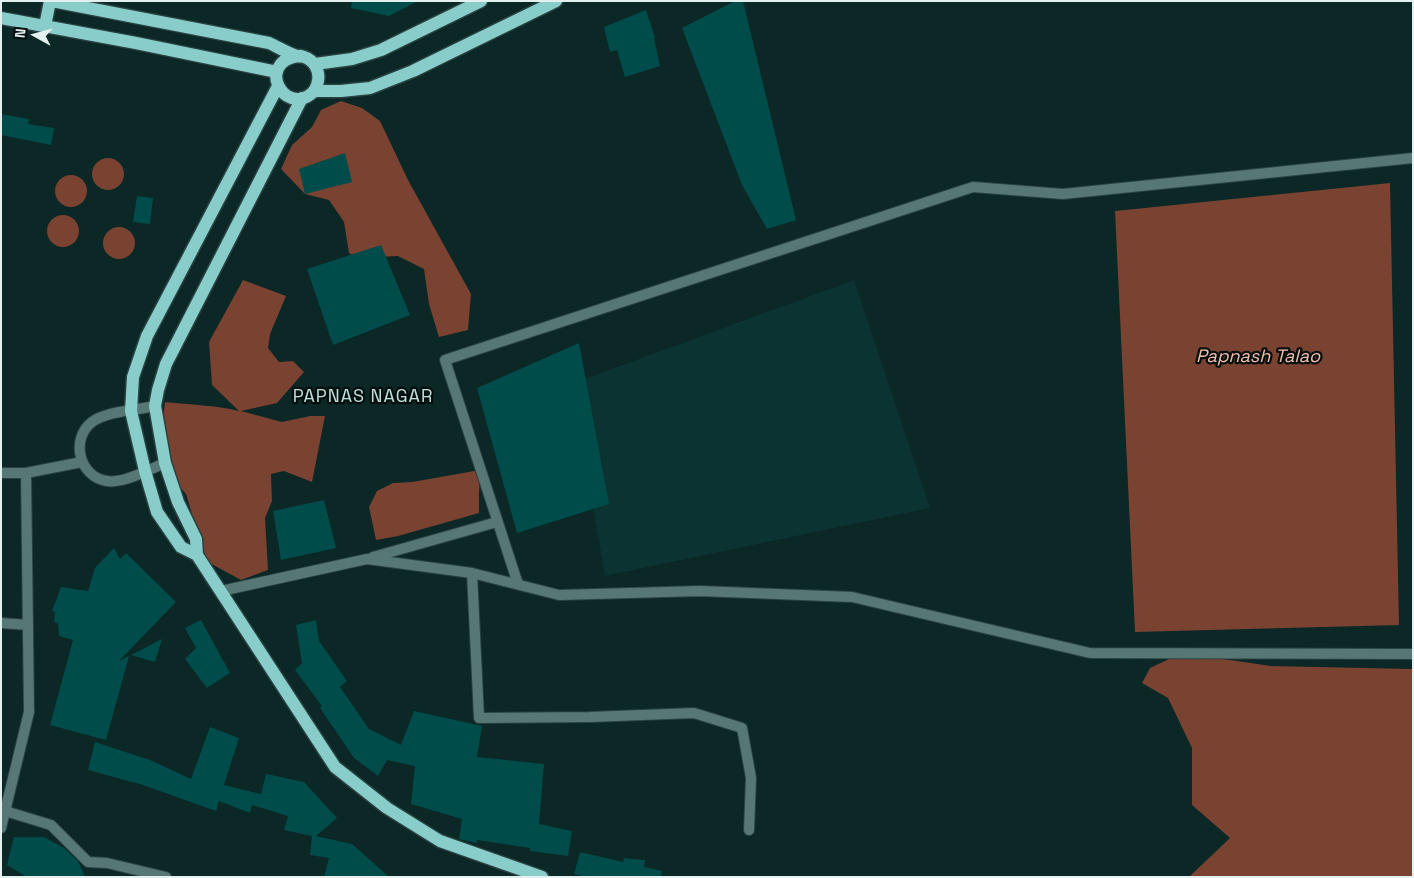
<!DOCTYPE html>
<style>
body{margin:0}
#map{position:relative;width:1414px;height:878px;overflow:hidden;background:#0b2726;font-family:"Space Grotesk",sans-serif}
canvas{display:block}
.frame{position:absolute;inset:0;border:2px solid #e2f1f0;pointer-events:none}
.north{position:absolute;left:10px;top:10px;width:50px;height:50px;-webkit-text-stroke:4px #040e0d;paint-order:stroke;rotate:277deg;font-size:14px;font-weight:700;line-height:20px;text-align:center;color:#e2f1f0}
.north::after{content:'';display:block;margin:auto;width:18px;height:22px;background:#e2f1f0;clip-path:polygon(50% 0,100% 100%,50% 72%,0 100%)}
</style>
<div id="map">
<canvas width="1414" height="878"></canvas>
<div class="frame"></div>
<div class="north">N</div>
</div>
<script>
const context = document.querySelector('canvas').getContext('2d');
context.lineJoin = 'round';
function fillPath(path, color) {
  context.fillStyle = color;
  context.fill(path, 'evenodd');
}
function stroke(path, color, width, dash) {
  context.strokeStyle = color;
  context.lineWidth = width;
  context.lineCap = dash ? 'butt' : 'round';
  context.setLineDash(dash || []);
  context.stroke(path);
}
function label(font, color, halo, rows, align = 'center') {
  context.font = font + ' "Space Grotesk",sans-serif';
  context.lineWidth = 4.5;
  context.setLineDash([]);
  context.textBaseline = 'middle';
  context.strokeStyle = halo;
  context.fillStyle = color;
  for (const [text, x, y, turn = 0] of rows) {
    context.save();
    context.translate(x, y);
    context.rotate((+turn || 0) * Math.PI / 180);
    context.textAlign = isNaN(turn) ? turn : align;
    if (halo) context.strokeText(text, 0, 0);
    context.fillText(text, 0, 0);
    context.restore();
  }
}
fillPath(new Path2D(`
 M 854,280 L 930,508 L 605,576 L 571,384 Z`), '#0a3331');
fillPath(new Path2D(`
 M 341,101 L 362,108 L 380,121 L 408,180 L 471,294 L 468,330 L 439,337 L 429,304 L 424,269 L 398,256 L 358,258 L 349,253 L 344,222 L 329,200 L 305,194 L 281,169 L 292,145 L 312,127 L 321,110 Z
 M92 174a16 16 0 1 1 32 0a16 16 0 1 1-32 0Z
 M55 191a16 16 0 1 1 32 0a16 16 0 1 1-32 0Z
 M 1390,183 L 1399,625 L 1135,632 L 1115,211 Z
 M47 231a16 16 0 1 1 32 0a16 16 0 1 1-32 0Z
 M103 243a16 16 0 1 1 32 0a16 16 0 1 1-32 0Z
 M 243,280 L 286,296 L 270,334 L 268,348 L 279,362 L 293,361 L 304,372 L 277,403 L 241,411 L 282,422 L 310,416 L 325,416 L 312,482 L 284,471 L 271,474 L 272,501 L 265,518 L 268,570 L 241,580 L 206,561 L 186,494 L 176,483 L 162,429 L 165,402 C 190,405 215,405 239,411 L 212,385 L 209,342 Z
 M 480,470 L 479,493 L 479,513 L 398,536 L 376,540 L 369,507 L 377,491 L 393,483 L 412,482 Z
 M 1182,653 L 1271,666 L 1413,669 L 1413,877 L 1189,877 L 1230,838 L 1192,805 L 1192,748 L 1168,698 L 1142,683 L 1150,668 Z`), '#794231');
fillPath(new Path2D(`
 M 352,1 L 418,1 L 389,16 L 351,8 Z
 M 735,1 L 743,1 L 796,220 L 767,229 L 742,185 L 682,28 Z
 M 646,10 L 655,38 L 654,38 L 660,66 L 625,77 L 617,50 L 610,52 L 604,27 Z
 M 1,114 L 29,119 L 28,124 L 54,128 L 51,145 L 1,135 Z
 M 345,153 L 352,182 L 305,194 L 299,169 Z
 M 137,196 L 153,198 L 150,224 L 133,222 Z
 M 381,245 L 410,315 L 333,345 L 307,269 Z
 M 579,343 L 609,504 L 517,533 L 477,388 Z
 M 324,500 L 336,548 L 281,560 L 273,511 Z
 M 114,548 L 120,559 L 126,553 L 176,602 L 119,661 L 129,656 L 106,740 L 50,725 L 73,640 L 59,636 L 58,623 L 54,622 L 55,612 L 52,611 L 61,587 L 88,591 L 95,568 Z
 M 201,620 L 230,673 L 207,688 L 185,659 L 196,648 L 185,628 Z
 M 316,620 L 319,641 L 347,681 L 340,687 L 369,729 L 401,745 L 414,711 L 482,726 L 477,757 L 544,764 L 539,824 L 572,831 L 568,856 L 530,851 L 530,848 L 477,840 L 477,843 L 459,839 L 462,819 L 411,804 L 415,766 L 387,760 L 378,776 L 354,758 L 320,708 L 322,706 L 295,670 L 302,663 L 296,625 Z
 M 162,639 L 155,662 L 131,655 Z
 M 210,727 L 239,738 L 224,785 L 261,794 L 266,774 L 304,782 L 337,818 L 316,836 L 352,844 L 389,877 L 324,877 L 329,858 L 310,855 L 312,836 L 284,830 L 288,816 L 252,805 L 250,813 L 219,801 L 216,811 L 143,785 L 88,770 L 95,742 L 150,760 L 191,779 Z
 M 14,837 L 44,837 L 64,848 L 78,861 L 85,877 L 27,877 L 7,865 Z
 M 580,852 L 623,862 L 624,858 L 645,860 L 644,867 L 662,871 L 661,877 L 586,877 L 574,874 Z`), '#004c4a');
const minor = new Path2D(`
 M 373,557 L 497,522
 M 472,573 L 479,718 L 590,717 L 694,713 L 742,728 L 751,778 L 749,830
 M 518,584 L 445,360 L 973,187 L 1063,194 L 1413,158
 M 221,591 L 367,559 L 472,573 L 559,595 L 700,591 L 852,597 L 1090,653 L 1413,654
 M 1,623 L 28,625
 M 5,811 L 51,825 L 88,862 L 107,863 L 166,877
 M 1,828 L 29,712 L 26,473`);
const tertiary = new Path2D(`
 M 155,406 C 137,410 107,411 92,422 C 70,439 79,477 107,481 C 123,484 150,469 165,463
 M 1,473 L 26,473 L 82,462`);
const primary = new Path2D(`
 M 52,1 L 269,43 C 278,47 287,53 297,56 C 303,58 297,54 304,57 C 314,60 320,71 318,81 C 317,86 315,91 311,94 C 284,115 256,64 297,56
 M 1,18 L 136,43 L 277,72
 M 45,26 L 50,1
 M 315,64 L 352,59 L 381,50 L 481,1
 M 314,91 L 341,91 L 370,88 L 413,71 L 556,1
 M 302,98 L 166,364 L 158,390 L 155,406 L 165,463 L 178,502 L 196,539 L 197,555 L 335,767 L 387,808 L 440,841 L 542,877
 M 197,555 L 181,547 L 157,512 L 145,471 L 131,411 L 133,377 L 147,336 L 278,86`);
stroke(minor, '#294342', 12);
stroke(tertiary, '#294342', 12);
stroke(primary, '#294342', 15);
stroke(minor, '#577775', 10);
stroke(tertiary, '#577775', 10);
stroke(primary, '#89cdca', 12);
label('italic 18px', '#f4beae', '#040e0d', [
 ["Papnash Talao",1258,357]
]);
context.letterSpacing = '1px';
label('18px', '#c0e0de', '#040e0d', [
 ["PAPNAS NAGAR",363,397]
]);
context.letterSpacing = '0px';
</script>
